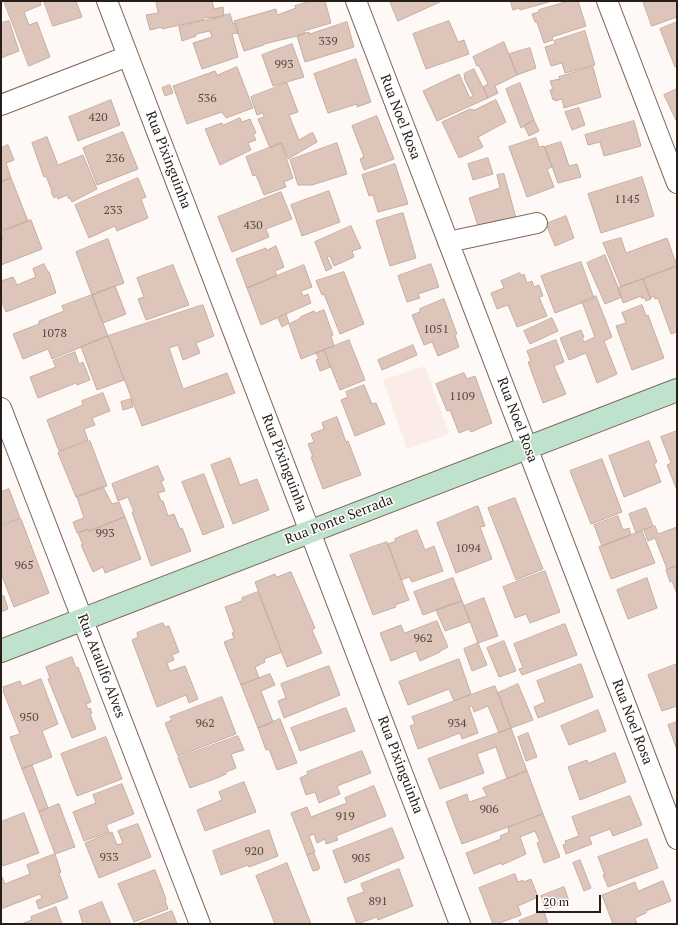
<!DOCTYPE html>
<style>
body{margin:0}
#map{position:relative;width:678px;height:925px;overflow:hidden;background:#fef9f6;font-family:"PT Serif",serif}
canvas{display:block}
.frame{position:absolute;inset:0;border:2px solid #261e19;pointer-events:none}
.scale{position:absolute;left:536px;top:895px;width:65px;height:18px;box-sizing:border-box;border:2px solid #261e19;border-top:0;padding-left:5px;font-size:12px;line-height:14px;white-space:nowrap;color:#261e19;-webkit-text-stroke:3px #fff;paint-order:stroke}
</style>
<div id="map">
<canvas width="678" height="925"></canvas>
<div class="frame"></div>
<div class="scale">20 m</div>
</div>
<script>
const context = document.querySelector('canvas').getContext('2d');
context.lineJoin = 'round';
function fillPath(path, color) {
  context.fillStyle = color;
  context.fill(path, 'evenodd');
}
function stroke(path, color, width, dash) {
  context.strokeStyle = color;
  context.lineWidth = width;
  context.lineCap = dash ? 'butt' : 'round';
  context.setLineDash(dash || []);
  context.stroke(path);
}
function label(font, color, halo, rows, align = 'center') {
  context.font = font + ' "PT Serif",serif';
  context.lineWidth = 3;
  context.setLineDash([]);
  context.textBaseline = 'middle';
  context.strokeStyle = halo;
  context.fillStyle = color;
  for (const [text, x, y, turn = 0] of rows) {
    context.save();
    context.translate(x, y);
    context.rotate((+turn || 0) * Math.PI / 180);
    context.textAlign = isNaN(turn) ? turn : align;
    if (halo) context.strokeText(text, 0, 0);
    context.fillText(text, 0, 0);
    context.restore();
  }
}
fillPath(new Path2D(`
 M 425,366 L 449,434 L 407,449 L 383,380 Z`), '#fbece7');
const building = new Path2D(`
 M 4,1 L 40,1 L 41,5 L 24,12 L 29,25 L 37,22 L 50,57 L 29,66 Z
 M 44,1 L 76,1 L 82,17 L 53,26 Z
 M 156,1 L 212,1 L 214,9 L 223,7 L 224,16 L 213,19 L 213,17 L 203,18 L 203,20 L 162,29 L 162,27 L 150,30 L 146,15 L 158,13 Z
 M 311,1 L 325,1 L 331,23 L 304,31 L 305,33 L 297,36 L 264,44 L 264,45 L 244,51 L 234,21 L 276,9 L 277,15 L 296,8 L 295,6 Z
 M 390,1 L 442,1 L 398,21 Z
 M 511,1 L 549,1 L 549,2 L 520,10 L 519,8 L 513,10 Z
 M 569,1 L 578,1 L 586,26 L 552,37 L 553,40 L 544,43 L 537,22 L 535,22 L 532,14 L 539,12 L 539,10 Z
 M 643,1 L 677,1 L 677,17 L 652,26 Z
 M 230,14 L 233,24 L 235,23 L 238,33 L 232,34 L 238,57 L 202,69 L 193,43 L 212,37 L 210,31 L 196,34 L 196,36 L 182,41 L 179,27 Z
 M 9,21 L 19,51 L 1,58 L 1,23 Z
 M 449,21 L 458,42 L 464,40 L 469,54 L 426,69 L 413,34 Z
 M 347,22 L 354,47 L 305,62 L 297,36 L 309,32 L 309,34 Z
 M 677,22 L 677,66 L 675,67 L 660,29 Z
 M 585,31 L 595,65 L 565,73 L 562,63 L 551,66 L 545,47 L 555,44 L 554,41 Z
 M 504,42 L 517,75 L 495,86 L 498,93 L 488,98 L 483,87 L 488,84 L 479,66 L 477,66 L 473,57 Z
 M 292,44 L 304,77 L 273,86 L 262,55 Z
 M 530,48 L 536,68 L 517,75 L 509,54 Z
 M 356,59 L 371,102 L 357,107 L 357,104 L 328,113 L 314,74 Z
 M 237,67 L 253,108 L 226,118 L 222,112 L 187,124 L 173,86 L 215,71 L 217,75 Z
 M 593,67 L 601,97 L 564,108 L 562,99 L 555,101 L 555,99 L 553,100 L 550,90 L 553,89 L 550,81 L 560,79 L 559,77 Z
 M 474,69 L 488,98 L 437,121 L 423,91 L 459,74 L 470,98 L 473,96 L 464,78 L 465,77 L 464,74 Z
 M 287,83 L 298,112 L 289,115 L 299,140 L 311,133 L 313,133 L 317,142 L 288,159 L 282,143 L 270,148 L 258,119 L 264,117 L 263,113 L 257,115 L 251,97 Z
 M 520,83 L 534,120 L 521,128 L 506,89 Z
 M 170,85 L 173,93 L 165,96 L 162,88 Z
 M 677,89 L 677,122 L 664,95 Z
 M 111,100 L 120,125 L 78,141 L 69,117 Z
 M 496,100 L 506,122 L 478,137 L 483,147 L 459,158 L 442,122 L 470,109 L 474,110 Z
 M 579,108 L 585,125 L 572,130 L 565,112 Z
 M 377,116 L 394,159 L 364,170 L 360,159 L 364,157 L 352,126 Z
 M 240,118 L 242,122 L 250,119 L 256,133 L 253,134 L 256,140 L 248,143 L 251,150 L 220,165 L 205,129 L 222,123 L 223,125 Z
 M 534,120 L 539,131 L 529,136 L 524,126 Z
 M 634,121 L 641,146 L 604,156 L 600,142 L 588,145 L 585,135 Z
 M 123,132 L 138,169 L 97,185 L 83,148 Z
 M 47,137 L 58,165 L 83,155 L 97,189 L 72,202 L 70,198 L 69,199 L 67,195 L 58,199 L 57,196 L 54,198 L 51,192 L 52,191 L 46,176 L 44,177 L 32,143 Z
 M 536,138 L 539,147 L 544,146 L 552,167 L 547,169 L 554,187 L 527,197 L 509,147 Z
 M 561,142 L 569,166 L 577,164 L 581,177 L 558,183 L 545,147 Z
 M 281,143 L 293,178 L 284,182 L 286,187 L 264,195 L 256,175 L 253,176 L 246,157 Z
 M 337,143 L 347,174 L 312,185 L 298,185 L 290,160 Z
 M 8,145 L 14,160 L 6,163 L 11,178 L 1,182 L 1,148 Z
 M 488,158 L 493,174 L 473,180 L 468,164 Z
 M 395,164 L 408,204 L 378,212 L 373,195 L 369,196 L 362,175 Z
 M 504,174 L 516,218 L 479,229 L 469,198 L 500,188 L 497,175 Z
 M 642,177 L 654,216 L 601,233 L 588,194 Z
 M 11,178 L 28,221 L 4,231 L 2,227 L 1,227 L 1,182 Z
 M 138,178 L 146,197 L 141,199 L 148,218 L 117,231 L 115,226 L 89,238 L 75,205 Z
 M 329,191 L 340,222 L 302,236 L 291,205 Z
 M 281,192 L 292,219 L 266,229 L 269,237 L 232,252 L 218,217 Z
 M 403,213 L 416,258 L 390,266 L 376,221 Z
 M 566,216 L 574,238 L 555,246 L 546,224 Z
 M 31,220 L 42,249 L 1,265 L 1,242 L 3,241 L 1,231 Z
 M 351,226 L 361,248 L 352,251 L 354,257 L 334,266 L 330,256 L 327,257 L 332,268 L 326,271 L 315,242 Z
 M 621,238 L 626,253 L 667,238 L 677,266 L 621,287 L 603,243 Z
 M 108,239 L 124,283 L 92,295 L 76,252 Z
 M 276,246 L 284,267 L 275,271 L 277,276 L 247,288 L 236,259 L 266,248 L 267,250 Z
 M 605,255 L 622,297 L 605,304 L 587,263 Z
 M 581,262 L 594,298 L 555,313 L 541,276 Z
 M 44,264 L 48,272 L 49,272 L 56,293 L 6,312 L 1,300 L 1,281 L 13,277 L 17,285 L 36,277 L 33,269 Z
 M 431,264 L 439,287 L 418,294 L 420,298 L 407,302 L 398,276 Z
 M 173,265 L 189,305 L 146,320 L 138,299 L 144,297 L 137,278 Z
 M 304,265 L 312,287 L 301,291 L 303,296 L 308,294 L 311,303 L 261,325 L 247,288 Z
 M 677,266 L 677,332 L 671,334 L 658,298 L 655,299 L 654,296 L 650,298 L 643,279 Z
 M 344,272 L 364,324 L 340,334 L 324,294 L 322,295 L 316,281 Z
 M 520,273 L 521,276 L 524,274 L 527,283 L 532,281 L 534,287 L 539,285 L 543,296 L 539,297 L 547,316 L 517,327 L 508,305 L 497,309 L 491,293 L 504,288 L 501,281 Z
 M 643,279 L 651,299 L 646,301 L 644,297 L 642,299 L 641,296 L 623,303 L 618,288 Z
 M 115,286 L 126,314 L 103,323 L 92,295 Z
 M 92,295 L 108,336 L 52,359 L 48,349 L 23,359 L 13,334 L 39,324 L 39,321 L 64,311 L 62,306 Z
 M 596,296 L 612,337 L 604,341 L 617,374 L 597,383 L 586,353 L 569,360 L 560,338 L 581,330 L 584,337 L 582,338 L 584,342 L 595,337 L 582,302 Z
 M 444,299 L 457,334 L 455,335 L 459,347 L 438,356 L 432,342 L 424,345 L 412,315 L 420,312 L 420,309 Z
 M 203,305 L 214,336 L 196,343 L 200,353 L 183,360 L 178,345 L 169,348 L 183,389 L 227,373 L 235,393 L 142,426 L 108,336 Z
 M 642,305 L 646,316 L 648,315 L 664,358 L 632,370 L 616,326 L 626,323 L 622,313 Z
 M 324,310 L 333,335 L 331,336 L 334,346 L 301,359 L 289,324 L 301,318 L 300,317 L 314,311 L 315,313 Z
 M 286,314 L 289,323 L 282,327 L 278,318 Z
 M 552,318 L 558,331 L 530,344 L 524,331 Z
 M 108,336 L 124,380 L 97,390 L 81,347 Z
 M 349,340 L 365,380 L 340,390 L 324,350 Z
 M 556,340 L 564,362 L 554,366 L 566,394 L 543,403 L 528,362 L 531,361 L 527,351 Z
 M 413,345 L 417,355 L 382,370 L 378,360 Z
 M 324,350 L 331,367 L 320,371 L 316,360 L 319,359 L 316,353 Z
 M 75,352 L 79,364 L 83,362 L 90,380 L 77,385 L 76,383 L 38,398 L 30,377 L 56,367 L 53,361 Z
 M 464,373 L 467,379 L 475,376 L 492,423 L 471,432 L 469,429 L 459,433 L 450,410 L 447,411 L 436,384 Z
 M 364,385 L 372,404 L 376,403 L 385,424 L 355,436 L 341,400 L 348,397 L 346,392 Z
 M 103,393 L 110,411 L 92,418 L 95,425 L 84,429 L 88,440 L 59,451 L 47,420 L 83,405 L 82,401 Z
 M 131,399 L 133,407 L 123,410 L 121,402 Z
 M 337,417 L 346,442 L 348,441 L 361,475 L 323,489 L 311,457 L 313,457 L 308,444 L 314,442 L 311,434 L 324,429 L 322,423 Z
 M 677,431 L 677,490 L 667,465 L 671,463 L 661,437 Z
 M 90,441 L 107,486 L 76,497 L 58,453 Z
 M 649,441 L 657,462 L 654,464 L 661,482 L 624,497 L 609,456 Z
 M 230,458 L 240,485 L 257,479 L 269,510 L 233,524 L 211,465 Z
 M 602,459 L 622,512 L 591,524 L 570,471 Z
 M 158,466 L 164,480 L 161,481 L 165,491 L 158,493 L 161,501 L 163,501 L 168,516 L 174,514 L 180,529 L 182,528 L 191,551 L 151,566 L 132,512 L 134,512 L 128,497 L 118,501 L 112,484 Z
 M 204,474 L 224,527 L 203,535 L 182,482 Z
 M 103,487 L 112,504 L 119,502 L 125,517 L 89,531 L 88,529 L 77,533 L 73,522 L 84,518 L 77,497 Z
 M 9,489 L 20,518 L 1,525 L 1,492 Z
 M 515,498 L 543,569 L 516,580 L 488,508 Z
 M 478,506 L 485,526 L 480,527 L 492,559 L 456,573 L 437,523 Z
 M 646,508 L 653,526 L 636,533 L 629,514 Z
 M 618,516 L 623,530 L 629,528 L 631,535 L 602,546 L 594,525 Z
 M 125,517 L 141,559 L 105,573 L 103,567 L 93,572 L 81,545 L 83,545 L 78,533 L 88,529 L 89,531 Z
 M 21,519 L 49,593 L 14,607 L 1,573 L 1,527 Z
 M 655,526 L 658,534 L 677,527 L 677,566 L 667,569 L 655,538 L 648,541 L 644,530 Z
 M 417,530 L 425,550 L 434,546 L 443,571 L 412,582 L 409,577 L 401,580 L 388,544 L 396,541 L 395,539 Z
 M 642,531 L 655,563 L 611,579 L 599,547 Z
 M 387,542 L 409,600 L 395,605 L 396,607 L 373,615 L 350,555 Z
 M 677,566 L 677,594 L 672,581 L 670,582 L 666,570 Z
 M 545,571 L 560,612 L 530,623 L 526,614 L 515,618 L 503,587 Z
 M 291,572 L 315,628 L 312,630 L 322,653 L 287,667 L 255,582 L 275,574 L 276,577 Z
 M 453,578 L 462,601 L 423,615 L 414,592 Z
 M 647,578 L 657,608 L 628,619 L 617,590 Z
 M 258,592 L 282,652 L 264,659 L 265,662 L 255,667 L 259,678 L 241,685 L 224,642 L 234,638 L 232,633 L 234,632 L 225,607 L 242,601 L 242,598 Z
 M 4,596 L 8,609 L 1,612 L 1,597 Z
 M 484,598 L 498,636 L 478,643 L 464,606 Z
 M 462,601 L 470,622 L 445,631 L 436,610 Z
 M 437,621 L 448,647 L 440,651 L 440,652 L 420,661 L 416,651 L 391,661 L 380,633 L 401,625 L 404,633 Z
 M 163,623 L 165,627 L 169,626 L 179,652 L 172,655 L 174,660 L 167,663 L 170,671 L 185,666 L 198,699 L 189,703 L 186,695 L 157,707 L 132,640 L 138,637 L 137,633 Z
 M 565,624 L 577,655 L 522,675 L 519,669 L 523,668 L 514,644 Z
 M 504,641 L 516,671 L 499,677 L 487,648 Z
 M 478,643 L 487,665 L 472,671 L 464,649 Z
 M 72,657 L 76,668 L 78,667 L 91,702 L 86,704 L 88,709 L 90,708 L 92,713 L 90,714 L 96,729 L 72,738 L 48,679 L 50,678 L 46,667 Z
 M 459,659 L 471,694 L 454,701 L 449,689 L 408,705 L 399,682 Z
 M 581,664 L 593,697 L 538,718 L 534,707 L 545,702 L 537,681 Z
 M 677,664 L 677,706 L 662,711 L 648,675 Z
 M 329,666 L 340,695 L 284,718 L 278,701 L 286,698 L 281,684 Z
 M 270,674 L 275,685 L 261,691 L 273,722 L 258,728 L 241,685 Z
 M 41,679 L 58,724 L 42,731 L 52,757 L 22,769 L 10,737 L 20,734 L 3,691 L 4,690 L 3,687 L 20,681 L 22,686 Z
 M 518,684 L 533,720 L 511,728 L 498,693 Z
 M 495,686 L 511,728 L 499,733 L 488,706 L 474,712 L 472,706 L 469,707 L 478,733 L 462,739 L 460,733 L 418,749 L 410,726 L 415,724 L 412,717 Z
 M 222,697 L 236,734 L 178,756 L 165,723 L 172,720 L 170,717 Z
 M 346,708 L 355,731 L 300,751 L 291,728 Z
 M 598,710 L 606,731 L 569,745 L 561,726 Z
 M 280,719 L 297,763 L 277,770 L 269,749 L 266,750 L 258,728 Z
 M 677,722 L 677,750 L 668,725 Z
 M 511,728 L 527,771 L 507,779 L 496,747 L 477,754 L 484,773 L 440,789 L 428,759 Z
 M 528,733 L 537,757 L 526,761 L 518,737 Z
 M 238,736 L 244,750 L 231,754 L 236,768 L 226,772 L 226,774 L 217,778 L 190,788 L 178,758 Z
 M 106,737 L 122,779 L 77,796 L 61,754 Z
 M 362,751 L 371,773 L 337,786 L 340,794 L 319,803 L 315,792 L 306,795 L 300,778 L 308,774 L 307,772 Z
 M 615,753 L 626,782 L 580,800 L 568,767 L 587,760 L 588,763 Z
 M 32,765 L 48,808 L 39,812 L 22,769 Z
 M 527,771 L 543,814 L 462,844 L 446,802 L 467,794 L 469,802 L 487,796 L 483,788 Z
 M 244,782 L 256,812 L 205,831 L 197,810 L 222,800 L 219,792 Z
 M 122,784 L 134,814 L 106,825 L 109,832 L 84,841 L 73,812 L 96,803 L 93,795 Z
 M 374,786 L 386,816 L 336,836 L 338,840 L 326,844 L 325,839 L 317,843 L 314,834 L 309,836 L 315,852 L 307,855 L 291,813 L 307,807 L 311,817 L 347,803 L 345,798 Z
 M 630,796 L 642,825 L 613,836 L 610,829 L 589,837 L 592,844 L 566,854 L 563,845 L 566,844 L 565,841 L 579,836 L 572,817 Z
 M 59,804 L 75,847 L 55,854 L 39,812 Z
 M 24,813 L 39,853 L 3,866 L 1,861 L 1,822 Z
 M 543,814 L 560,857 L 544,863 L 537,843 L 540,842 L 535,831 L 520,837 L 526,854 L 502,865 L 501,863 L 474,874 L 466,853 L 501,839 L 500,836 L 509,832 L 508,828 Z
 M 138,824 L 151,857 L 99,878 L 85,843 L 112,832 L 117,845 L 123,843 L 118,831 Z
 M 392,828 L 404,858 L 345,883 L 333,851 Z
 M 269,830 L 278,856 L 249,867 L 248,865 L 221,875 L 213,851 Z
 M 647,839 L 658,868 L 608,887 L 603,875 L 605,875 L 598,857 Z
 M 314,853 L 320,868 L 318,869 L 318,870 L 313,871 L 307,855 Z
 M 55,854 L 61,872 L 59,873 L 68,898 L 39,909 L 36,901 L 42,898 L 40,894 L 1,909 L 1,875 L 5,884 L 30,874 L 27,865 Z
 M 580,860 L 591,888 L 584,891 L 573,863 Z
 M 287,863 L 311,924 L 275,924 L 256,876 Z
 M 399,869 L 413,906 L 378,920 L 377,917 L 357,924 L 347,898 L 364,892 L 361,884 Z
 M 155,870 L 166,899 L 165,900 L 168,909 L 134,922 L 118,884 Z
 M 515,874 L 518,882 L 523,880 L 524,882 L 531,879 L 538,897 L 518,906 L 521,915 L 497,924 L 493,924 L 479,888 Z
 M 663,881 L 671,901 L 646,911 L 646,913 L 635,918 L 637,924 L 613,924 L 602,895 L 635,882 L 638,891 Z
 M 564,887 L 569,901 L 546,909 L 541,896 Z
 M 102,902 L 111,924 L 83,924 L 79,911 Z
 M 56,907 L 62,924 L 21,924 L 32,920 L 31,917 Z
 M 172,911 L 177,924 L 137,924 Z
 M 544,911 L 548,924 L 521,924 L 519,921 Z`);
fillPath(building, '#dec5b9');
stroke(building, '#c5ada1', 1);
const street = new Path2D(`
 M 107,1 L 460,924
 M 356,1 L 677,839
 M 607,1 L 677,183
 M 1,105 L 128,56
 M 448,242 L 537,223
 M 1,408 L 200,924`);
const secondary = new Path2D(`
 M 1,651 L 677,390`);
stroke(street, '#7e695d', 22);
stroke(secondary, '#7e695d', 24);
stroke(street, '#fff', 20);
stroke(secondary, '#bee2cc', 22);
label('12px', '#544841', null, [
 ["339",328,42],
 ["993",284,65],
 ["536",207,99],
 ["420",98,118],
 ["236",115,159],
 ["1145",627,200],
 ["233",113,211],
 ["430",253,226],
 ["1051",436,330],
 ["1078",54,334],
 ["1109",462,397],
 ["993",105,534],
 ["1094",468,549],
 ["965",24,566],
 ["962",423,639],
 ["950",29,718],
 ["962",205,724],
 ["934",457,724],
 ["906",489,810],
 ["919",345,817],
 ["920",254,852],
 ["933",109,858],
 ["905",361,859],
 ["891",378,902]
]);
label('14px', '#261e19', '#fff', [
 ["Rua Noel Rosa",400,117,69],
 ["Rua Pixinguinha",168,160,69],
 ["Rua Noel Rosa",517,420,69],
 ["Rua Pixinguinha",284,463,69],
 ["Rua Ponte Serrada",339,520,-21],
 ["Rua Ataulfo Alves",101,666,69],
 ["Rua Noel Rosa",632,722,69],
 ["Rua Pixinguinha",400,765,69]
]);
</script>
